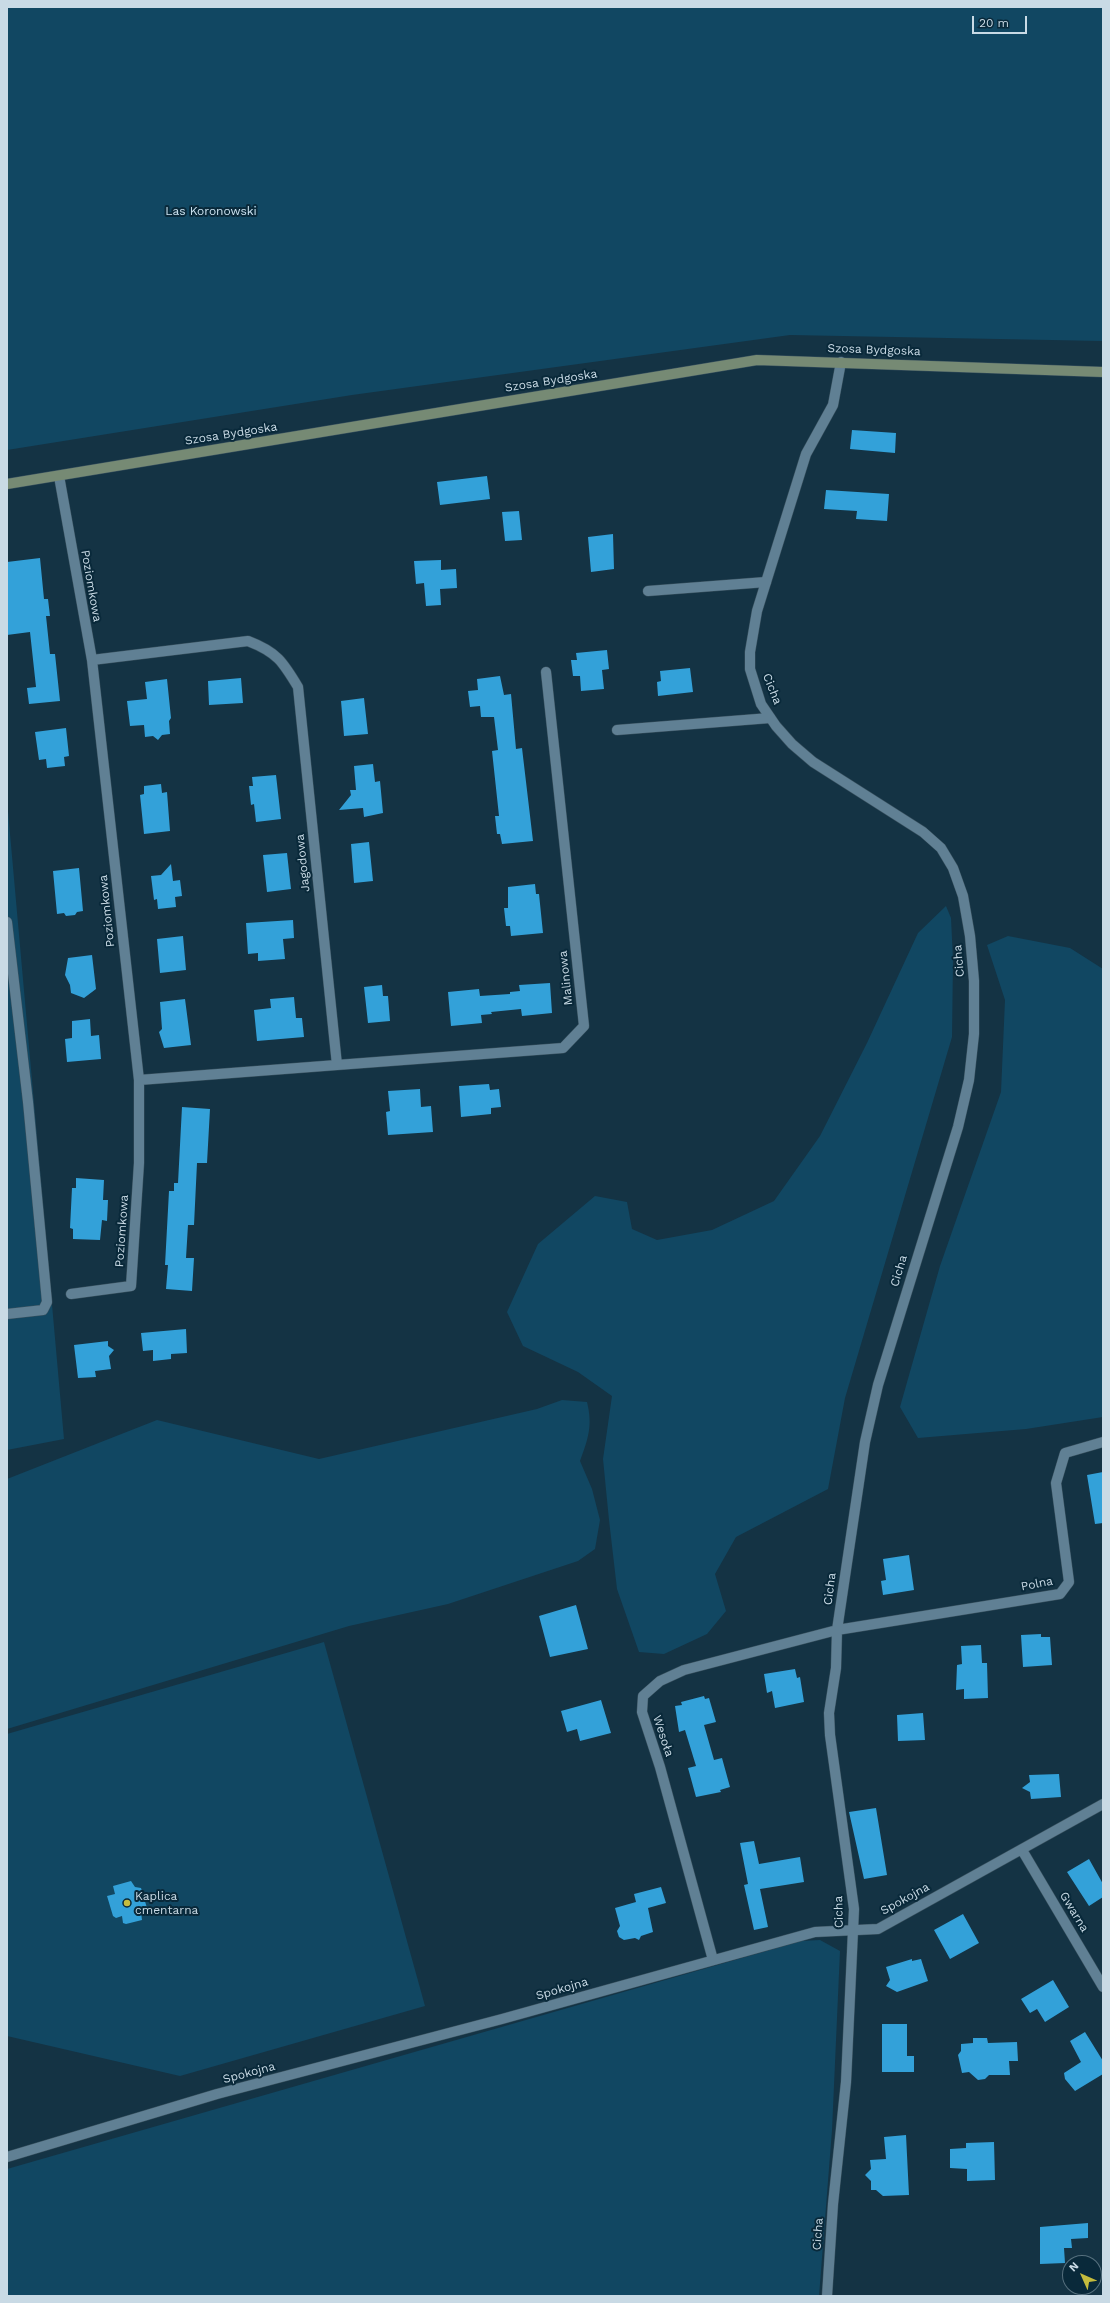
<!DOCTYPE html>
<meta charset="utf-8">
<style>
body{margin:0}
#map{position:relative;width:1110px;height:2303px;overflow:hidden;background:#143344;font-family:"Work Sans",sans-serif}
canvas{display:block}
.frame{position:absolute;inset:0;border:8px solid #c9dae5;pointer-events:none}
.north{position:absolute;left:1062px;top:2255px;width:40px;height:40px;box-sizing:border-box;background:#09293a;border:1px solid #56707e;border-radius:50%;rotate:315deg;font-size:11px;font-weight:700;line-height:16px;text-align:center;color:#c9dae5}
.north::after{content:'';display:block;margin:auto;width:14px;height:18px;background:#c5bc3d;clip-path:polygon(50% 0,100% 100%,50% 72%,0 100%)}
.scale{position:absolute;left:972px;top:16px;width:55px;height:18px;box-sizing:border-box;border:2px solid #c9dae5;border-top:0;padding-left:5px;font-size:12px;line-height:14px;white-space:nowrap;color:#c9dae5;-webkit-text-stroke:3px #09293a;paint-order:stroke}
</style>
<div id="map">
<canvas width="1110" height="2303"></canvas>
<div class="frame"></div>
<div class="north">N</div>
<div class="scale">20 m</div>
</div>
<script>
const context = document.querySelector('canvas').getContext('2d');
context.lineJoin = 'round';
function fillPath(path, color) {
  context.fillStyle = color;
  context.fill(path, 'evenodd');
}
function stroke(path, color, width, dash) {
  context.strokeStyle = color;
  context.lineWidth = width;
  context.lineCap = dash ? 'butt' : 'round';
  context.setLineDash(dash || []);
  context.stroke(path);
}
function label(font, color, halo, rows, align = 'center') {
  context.font = font + ' "Work Sans",sans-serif';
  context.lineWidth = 4;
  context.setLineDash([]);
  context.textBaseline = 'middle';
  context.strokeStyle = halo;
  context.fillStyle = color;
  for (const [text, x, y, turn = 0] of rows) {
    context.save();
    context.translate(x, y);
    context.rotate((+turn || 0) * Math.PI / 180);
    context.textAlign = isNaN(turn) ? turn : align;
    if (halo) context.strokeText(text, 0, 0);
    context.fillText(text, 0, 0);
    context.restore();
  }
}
fillPath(new Path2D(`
 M 7,7 L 1103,7 L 1103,341 L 790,335 L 352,395 L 7,450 Z
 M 7,800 L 64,1439 L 7,1450 Z
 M 946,906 L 951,918 L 953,960 L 952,1037 L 845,1398 L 828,1489 L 736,1537 L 715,1574 L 726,1611 L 707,1634 L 664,1654 L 639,1652 L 617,1589 L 609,1520 L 603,1459 L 612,1396 L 578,1372 L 523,1346 L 507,1312 L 538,1244 L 595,1196 L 627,1202 L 632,1229 L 657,1240 L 712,1230 L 774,1201 L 820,1136 L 867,1043 L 918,933 Z
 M 1008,936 L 1070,948 L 1103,969 L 1103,1417 L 1026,1429 L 918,1438 L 900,1407 L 940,1266 L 1001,1092 L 1005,1000 L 987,945 Z
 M 562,1400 L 587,1402 C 593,1426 588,1439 580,1461 L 592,1489 L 600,1520 L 595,1549 L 578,1561 L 448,1604 L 349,1626 L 7,1729 L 7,1479 L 157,1420 L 319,1459 L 537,1409 Z
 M 324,1642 L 425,2006 L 180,2076 L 7,2036 L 7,1734 Z
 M 820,1940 L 840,1951 L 832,2130 L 819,2296 L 7,2296 L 7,2169 L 801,1941 Z`), '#114762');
fillPath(new Path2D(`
 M 852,430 L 896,433 L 895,453 L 850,449 Z
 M 487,476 L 490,499 L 440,505 L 437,482 Z
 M 826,490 L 889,494 L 887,521 L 856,519 L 857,511 L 824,509 Z
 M 519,511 L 522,540 L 505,541 L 502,512 Z
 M 613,534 L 614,569 L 591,572 L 588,537 Z
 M 40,558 L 44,599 L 48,599 L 50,616 L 46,616 L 50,654 L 55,654 L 60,701 L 29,704 L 27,688 L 36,687 L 30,632 L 7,635 L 7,562 Z
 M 441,560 L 441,570 L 456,569 L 457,588 L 440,589 L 441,605 L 426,606 L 424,583 L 416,584 L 414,561 Z
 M 607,650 L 609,669 L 602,670 L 604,689 L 581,691 L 580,676 L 573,676 L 571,660 L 577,660 L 576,653 Z
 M 690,668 L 693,692 L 658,696 L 657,682 L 661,681 L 660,671 Z
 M 500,676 L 504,695 L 511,694 L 516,749 L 522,748 L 533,841 L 502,844 L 500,834 L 497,834 L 495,816 L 499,816 L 492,751 L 498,750 L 494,717 L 481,717 L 480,706 L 470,707 L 468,691 L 478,690 L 477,679 Z
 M 241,678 L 243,703 L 209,705 L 208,681 Z
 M 167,679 L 171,718 L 169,721 L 170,734 L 162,735 L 158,740 L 153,736 L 145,737 L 144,725 L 130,726 L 127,701 L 147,699 L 145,682 Z
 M 364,698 L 368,734 L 344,736 L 341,701 Z
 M 66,728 L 69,756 L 64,757 L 65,766 L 47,768 L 46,759 L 39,760 L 35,732 Z
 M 373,764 L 375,782 L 380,781 L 383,813 L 364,817 L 363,808 L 339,810 L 351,795 L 350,790 L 356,790 L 354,766 Z
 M 276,775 L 281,819 L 256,822 L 254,804 L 251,805 L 249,786 L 253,786 L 252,777 Z
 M 161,784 L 162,793 L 167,792 L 170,831 L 144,834 L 140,795 L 144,794 L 144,786 Z
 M 369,842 L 373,881 L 354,883 L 351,844 Z
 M 287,853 L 291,889 L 267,892 L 263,855 Z
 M 171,864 L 173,881 L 180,880 L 182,896 L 175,897 L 176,907 L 158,909 L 157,899 L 154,900 L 151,876 L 161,875 Z
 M 79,868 L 83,911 L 77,912 L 75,915 L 66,916 L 64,913 L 57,914 L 53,871 Z
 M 535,884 L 536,894 L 539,894 L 543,933 L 511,936 L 510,926 L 506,926 L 504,908 L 508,908 L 508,887 Z
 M 293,920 L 294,938 L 283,939 L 285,959 L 258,961 L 258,953 L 248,954 L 246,923 Z
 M 183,936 L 186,970 L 160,973 L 157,939 Z
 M 92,955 L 96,989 L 84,998 L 71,993 L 70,985 L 65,975 L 68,958 Z
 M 550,983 L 552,1013 L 522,1016 L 521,1009 L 491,1012 L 492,1014 L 481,1015 L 482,1023 L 451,1026 L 448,992 L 479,989 L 480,996 L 510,994 L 510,992 L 520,991 L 519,985 Z
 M 382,985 L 383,996 L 388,996 L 390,1021 L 368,1023 L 364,987 Z
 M 294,997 L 296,1018 L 302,1018 L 304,1037 L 257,1041 L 254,1010 L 271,1008 L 270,999 Z
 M 185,999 L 191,1045 L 164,1048 L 159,1032 L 162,1029 L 160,1002 Z
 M 90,1019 L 91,1036 L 99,1035 L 101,1059 L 67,1062 L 65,1039 L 72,1038 L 72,1021 Z
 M 489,1084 L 490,1090 L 499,1089 L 501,1107 L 491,1108 L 491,1114 L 461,1117 L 459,1086 Z
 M 420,1089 L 421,1107 L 431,1106 L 433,1132 L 388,1135 L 386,1112 L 390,1111 L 388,1091 Z
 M 182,1107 L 210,1109 L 207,1163 L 197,1163 L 194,1225 L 188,1225 L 186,1258 L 194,1258 L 192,1291 L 166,1289 L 168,1265 L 165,1265 L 169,1191 L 174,1191 L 174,1183 L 178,1183 Z
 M 76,1178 L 104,1180 L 103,1200 L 108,1200 L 107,1221 L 102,1220 L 100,1240 L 73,1239 L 73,1229 L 70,1228 L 72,1188 L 76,1188 Z
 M 186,1329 L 187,1353 L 171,1354 L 171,1359 L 153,1361 L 153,1350 L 143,1351 L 141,1333 Z
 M 108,1341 L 108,1346 L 114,1350 L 109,1356 L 111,1369 L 95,1371 L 96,1377 L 78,1378 L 74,1345 Z
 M 1103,1472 L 1103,1523 L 1095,1524 L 1087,1475 Z
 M 909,1555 L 914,1590 L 883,1595 L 881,1581 L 886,1580 L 883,1559 Z
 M 576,1605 L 588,1649 L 550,1657 L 539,1616 Z
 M 1041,1634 L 1041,1637 L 1050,1637 L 1052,1665 L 1023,1667 L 1021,1635 Z
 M 981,1645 L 982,1663 L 987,1663 L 988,1698 L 964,1699 L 964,1689 L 956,1690 L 957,1665 L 962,1664 L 961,1646 Z
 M 795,1669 L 797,1678 L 800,1677 L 804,1702 L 775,1708 L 772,1691 L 767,1693 L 764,1674 Z
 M 704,1696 L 705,1699 L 709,1698 L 716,1722 L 704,1725 L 714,1760 L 722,1758 L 730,1787 L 720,1790 L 721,1792 L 696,1797 L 688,1768 L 696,1766 L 685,1730 L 679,1732 L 675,1706 L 682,1705 L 681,1702 Z
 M 601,1700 L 611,1733 L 580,1741 L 577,1729 L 567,1732 L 561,1711 Z
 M 923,1713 L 925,1740 L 898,1741 L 897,1715 Z
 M 1059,1774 L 1061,1797 L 1031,1799 L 1030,1792 L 1022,1788 L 1030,1782 L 1029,1775 Z
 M 876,1808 L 887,1875 L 864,1879 L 849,1812 Z
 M 754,1841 L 759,1864 L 800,1857 L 804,1882 L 760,1889 L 768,1927 L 754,1930 L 744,1885 L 748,1884 L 740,1843 Z
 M 1089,1859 L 1103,1884 L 1103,1897 L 1089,1906 L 1067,1872 Z
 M 131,1881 L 135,1887 L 141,1888 L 147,1908 L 141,1912 L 142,1920 L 126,1924 L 123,1923 L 122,1916 L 116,1918 L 113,1916 L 107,1896 L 115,1894 L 113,1886 Z
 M 661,1887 L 666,1903 L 648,1908 L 653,1932 L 641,1936 L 639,1940 L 635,1938 L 624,1940 L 619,1937 L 617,1931 L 620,1926 L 615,1908 L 636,1902 L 634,1894 Z
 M 963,1914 L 979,1943 L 950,1959 L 934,1930 Z
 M 912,1959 L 912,1961 L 921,1959 L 928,1981 L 897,1992 L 886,1986 L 890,1980 L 886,1967 Z
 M 1053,1980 L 1069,2007 L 1045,2022 L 1037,2009 L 1030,2013 L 1021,1999 Z
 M 882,2024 L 907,2024 L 907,2056 L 914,2056 L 914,2072 L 882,2072 Z
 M 1085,2032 L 1103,2061 L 1103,2074 L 1075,2091 L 1065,2079 L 1064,2073 L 1081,2062 L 1070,2041 Z
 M 973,2038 L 987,2038 L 988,2043 L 1017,2042 L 1018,2061 L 1009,2061 L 1010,2075 L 989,2075 L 985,2079 L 978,2080 L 969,2072 L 962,2073 L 958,2055 L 961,2051 L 961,2044 L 973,2043 Z
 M 906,2135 L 909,2195 L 883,2196 L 876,2190 L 871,2190 L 871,2181 L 865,2175 L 871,2169 L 870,2160 L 886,2159 L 884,2137 Z
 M 994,2142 L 995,2180 L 967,2181 L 967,2169 L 950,2168 L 950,2149 L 966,2148 L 966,2143 Z
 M 1088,2223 L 1088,2238 L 1071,2239 L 1072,2248 L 1064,2248 L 1065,2263 L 1040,2264 L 1040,2227 Z`), '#33a1d9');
const service = new Path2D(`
 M 648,591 L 766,582
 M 617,730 L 770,718
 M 7,922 L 28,1102 L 47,1302 L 43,1310 L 7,1314`);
const minor = new Path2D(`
 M 59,476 L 92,660 L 139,1080 L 139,1163 L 131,1286 L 71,1294
 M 92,660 L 248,641 C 277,652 283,662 298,687 L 337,1065 L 139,1080
 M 337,1065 L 563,1048 L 584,1026 L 546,672
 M 1022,1850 L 1103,1987
 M 713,1960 L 660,1767 L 642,1712 L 643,1696 L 660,1681 L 684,1670 L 837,1630 L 1060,1594 L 1069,1582 L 1056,1483 L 1065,1453 L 1103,1442
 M 7,2157 L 217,2094 L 502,2019 L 815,1932 L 878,1929 L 1103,1804
 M 827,2296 L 833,2204 L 846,2082 L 854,1909 L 830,1735 L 829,1713 L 836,1668 L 837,1630 L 865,1442 L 878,1385 L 958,1127 L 969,1080 L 974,1034 L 974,981 L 970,936 L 963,896 L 953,868 L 941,848 L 923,832 L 813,762 L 792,744 L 776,726 L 761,704 L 750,669 L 750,652 L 757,611 L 806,454 L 833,405 L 841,362`);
const secondary = new Path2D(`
 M 7,484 L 757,360 L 1103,372`);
stroke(service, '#38505e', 11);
stroke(minor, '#38505e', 11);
stroke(secondary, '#38505e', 11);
stroke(service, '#608094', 10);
stroke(minor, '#608094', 10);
stroke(secondary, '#768a74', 10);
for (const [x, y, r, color] of [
 [127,1903,4,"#c5bc3d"]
]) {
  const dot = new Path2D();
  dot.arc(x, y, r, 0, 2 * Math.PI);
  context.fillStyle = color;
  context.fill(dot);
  stroke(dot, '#09293a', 1.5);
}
label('12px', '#cde4f2', '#09293a', [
 ["Las Koronowski",211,211]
]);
label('12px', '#c9dae5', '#09293a', [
 ["Szosa Bydgoska",874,350,2],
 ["Szosa Bydgoska",551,381,-9],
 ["Szosa Bydgoska",231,434,-9],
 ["Poziomkowa",91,586,80],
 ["Cicha",772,689,68],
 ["Jagodowa",303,863,-96],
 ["Poziomkowa",107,911,-96],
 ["Cicha",959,961,-95],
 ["Malinowa",566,978,-96],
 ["Poziomkowa",122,1231,-86],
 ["Cicha",899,1271,-73],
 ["Polna",1037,1584,-11],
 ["Cicha",830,1589,-83],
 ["Wesoła",663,1736,72],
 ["Spokojna",905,1899,-29],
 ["Cicha",839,1912,-91],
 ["Gwarna",1074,1912,59],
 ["Spokojna",562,1989,-16],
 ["Spokojna",249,2073,-15],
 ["Cicha",818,2234,-86]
]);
label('12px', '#c9dae5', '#09293a', [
 ["Kaplica",135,1896],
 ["cmentarna",135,1910]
], 'left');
</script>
